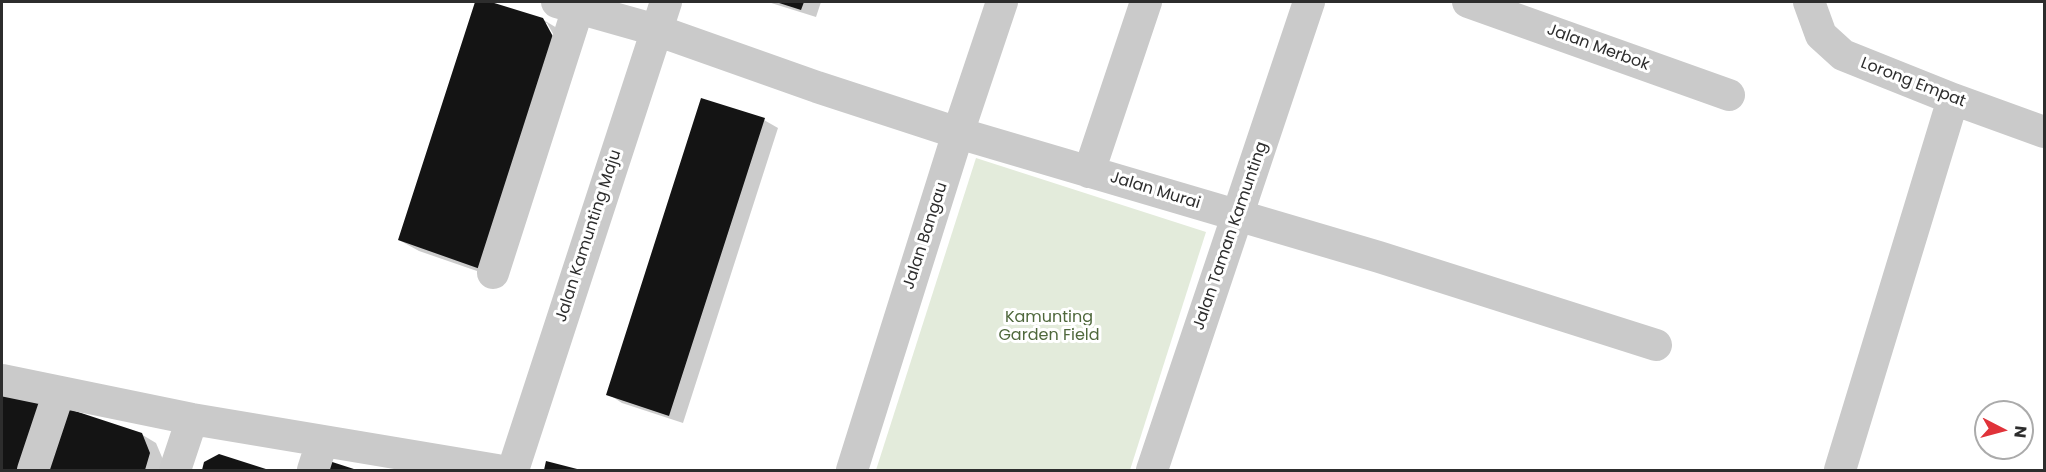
<!DOCTYPE html>
<style>
body{margin:0}
#map{position:relative;width:2046px;height:472px;overflow:hidden;background:#fff;font-family:Poppins,sans-serif}
canvas{display:block}
.frame{position:absolute;inset:0;border:3px solid #2d2d2d;pointer-events:none}
.north{position:absolute;left:1974px;top:400px;width:60px;height:60px;box-sizing:border-box;background:#fff;border:2px solid #ababab;border-radius:50%;rotate:96deg;font-size:16px;font-weight:700;line-height:24px;text-align:center;color:#2d2d2d}
.north::after{content:'';display:block;margin:auto;width:21px;height:27px;background:#e0333a;clip-path:polygon(50% 0,100% 100%,50% 72%,0 100%)}
</style>
<div id="map">
<canvas width="2046" height="472"></canvas>
<div class="frame"></div>
<div class="north">N</div>
</div>
<script>
const context = document.querySelector('canvas').getContext('2d');
context.lineJoin = 'round';
function fillPath(path, color) {
  context.fillStyle = color;
  context.fill(path, 'evenodd');
}
function stroke(path, color, width, dash) {
  context.strokeStyle = color;
  context.lineWidth = width;
  context.lineCap = dash ? 'butt' : 'round';
  context.setLineDash(dash || []);
  context.stroke(path);
}
function label(font, color, halo, rows, align = 'center') {
  context.font = font + ' Poppins,sans-serif';
  context.lineWidth = 6;
  context.setLineDash([]);
  context.textBaseline = 'middle';
  context.strokeStyle = halo;
  context.fillStyle = color;
  for (const [text, x, y, turn = 0] of rows) {
    context.save();
    context.translate(x, y);
    context.rotate((+turn || 0) * Math.PI / 180);
    context.textAlign = isNaN(turn) ? turn : align;
    if (halo) context.strokeText(text, 0, 0);
    context.fillText(text, 0, 0);
    context.restore();
  }
}
fillPath(new Path2D(`
 M 976,158 L 1206,232 L 1130,470 L 876,470 Z`), '#e3ebdb');
fillPath(new Path2D(`
 M 476,2 L 487,2 L 542,19 L 562,31 L 576,57 L 503,280 L 419,251 L 399,240 ZM 544,23 L 547,23 L 562,50 L 559,52 Z
 M 768,2 L 821,2 L 816,17 Z
 M 764,120 L 778,128 L 683,423 L 622,403 L 608,394 Z
 M 2,387 L 39,470 L 2,470 Z
 M 70,411 L 141,434 L 156,443 L 164,462 L 162,470 L 51,470 Z
 M 219,455 L 265,470 L 203,470 L 206,463 Z`), '#0003');
fillPath(new Path2D(`
 M 475,2 L 491,2 L 543,18 L 557,44 L 483,270 L 398,240 Z
 M 776,2 L 804,2 L 801,10 Z
 M 701,98 L 765,118 L 669,416 L 606,395 Z
 M 2,385 L 46,395 L 22,470 L 2,470 Z
 M 69,409 L 142,433 L 150,453 L 145,470 L 49,470 Z
 M 219,454 L 269,470 L 202,470 L 204,462 Z
 M 326,460 L 357,470 L 323,470 Z
 M 546,461 L 581,470 L 544,470 Z`), '#141414');
stroke(new Path2D(`
 M 557,2 L 656,30 L 817,87 L 958,133 L 1379,257 L 1656,345
 M 1468,2 L 1729,95
 M 1809,2 L 1821,35 L 1843,55 L 1953,99 L 2044,132
 M 1089,172 L 1146,2
 M 493,273 L 580,2
 M 2,380 L 192,419 L 497,470
 M 33,470 L 59,392
 M 175,470 L 192,419
 M 313,470 L 322,442
 M 513,470 L 666,2
 M 852,470 L 958,133 L 1002,2
 M 1152,470 L 1309,2
 M 1840,470 L 1953,99`), '#cacaca', 32);
label('16px', '#2d2d2d', '#fff', [
 ["Jalan Merbok",1598,48,20],
 ["Lorong Empat",1913,83,21],
 ["Jalan Murai",1155,191,17],
 ["Jalan Kamunting Maju",589,236,-72],
 ["Jalan Bangau",926,236,-72],
 ["Jalan Taman Kamunting",1231,236,-71]
]);
label('16px', '#4f683c', '#fff', [
 ["Kamunting",1049,318],
 ["Garden Field",1049,336]
]);
</script>
